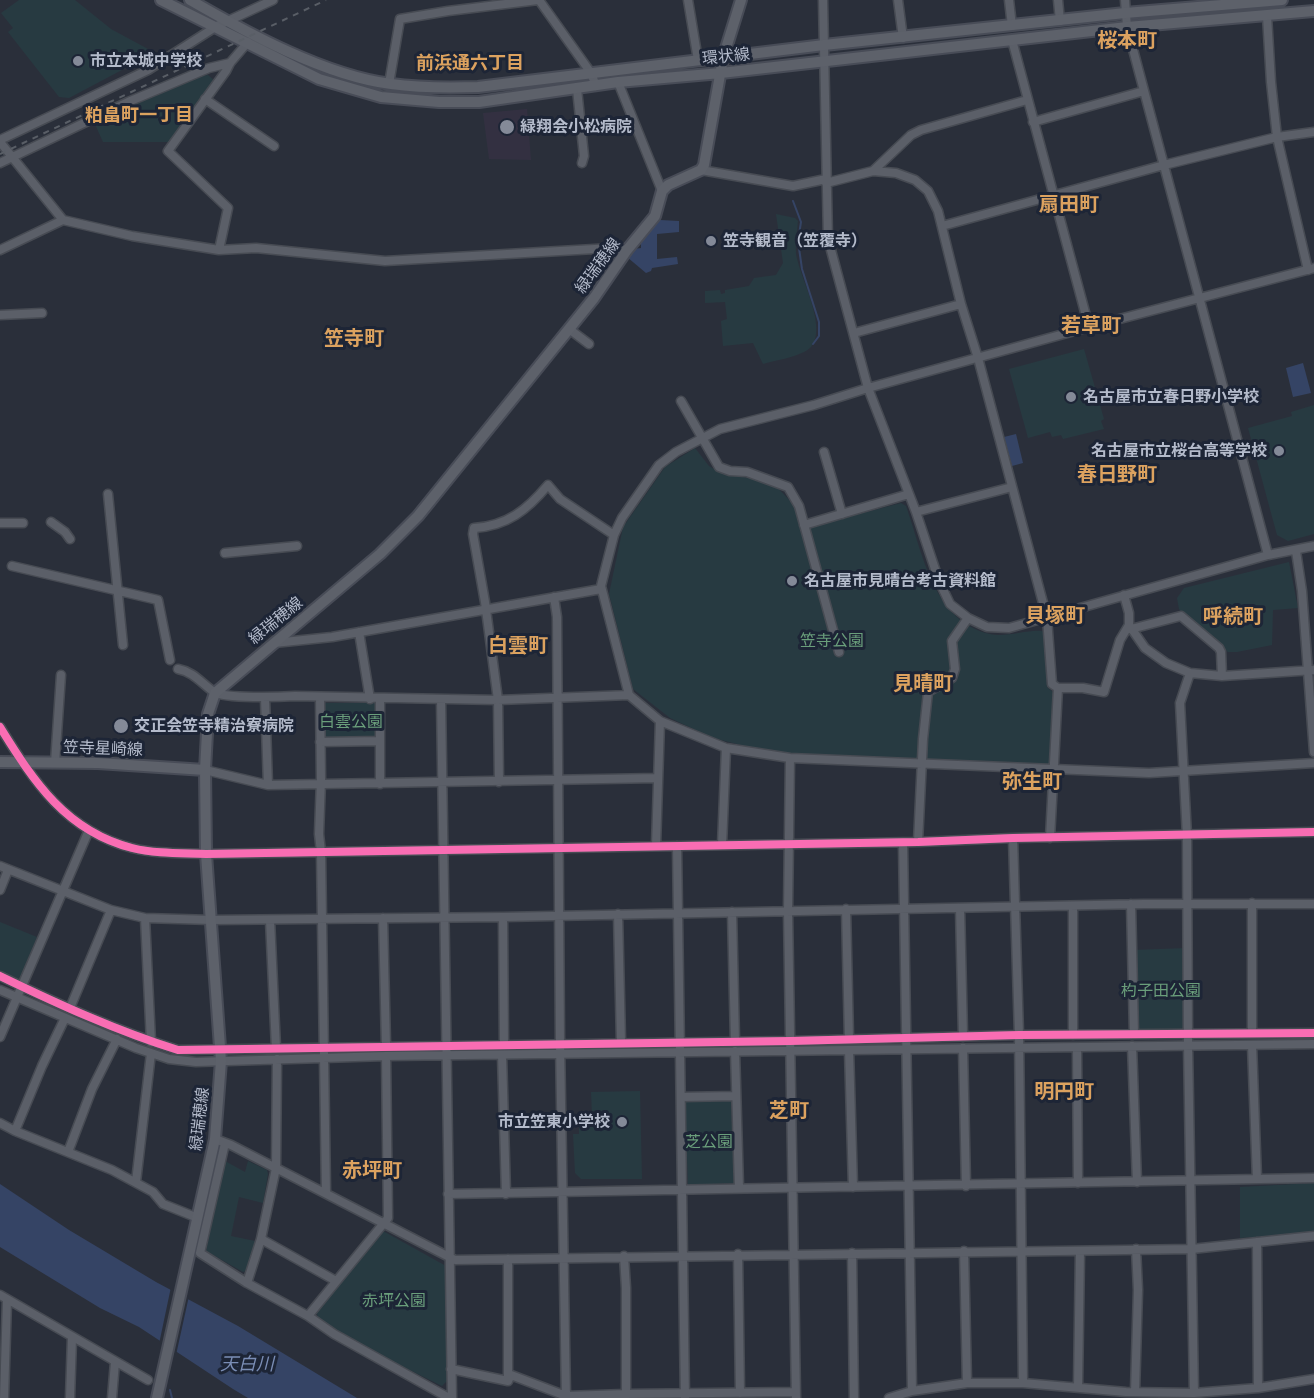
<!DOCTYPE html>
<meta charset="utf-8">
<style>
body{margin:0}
canvas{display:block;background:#2a2f3a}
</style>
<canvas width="1314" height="1398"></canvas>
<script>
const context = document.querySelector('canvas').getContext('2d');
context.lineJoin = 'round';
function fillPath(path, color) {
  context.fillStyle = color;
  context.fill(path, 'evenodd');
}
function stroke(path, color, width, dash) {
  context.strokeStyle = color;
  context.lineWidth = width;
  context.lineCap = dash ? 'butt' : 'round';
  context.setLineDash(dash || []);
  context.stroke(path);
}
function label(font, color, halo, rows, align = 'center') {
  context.font = font + ' Rubik,"Noto Sans JP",sans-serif';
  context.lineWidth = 6;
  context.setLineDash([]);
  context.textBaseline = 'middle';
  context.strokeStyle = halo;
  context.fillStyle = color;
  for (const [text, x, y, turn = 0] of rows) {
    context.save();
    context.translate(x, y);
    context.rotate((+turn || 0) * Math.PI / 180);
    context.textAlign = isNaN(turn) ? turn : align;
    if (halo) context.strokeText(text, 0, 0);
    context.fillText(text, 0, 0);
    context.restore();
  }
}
fillPath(new Path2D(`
 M 527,109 L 531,160 L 489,159 L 483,113 Z`), '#333041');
fillPath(new Path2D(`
 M 19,0 L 75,0 L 111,29 L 148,49 L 150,52 L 137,62 L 69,98 L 59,97 L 8,32 L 13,28 L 1,13 Z
 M 208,75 L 215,81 L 170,142 L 103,142 L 94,122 L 200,76 Z
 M 776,214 L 795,218 L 798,221 C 797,232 795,243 796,254 C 800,278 828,327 811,347 C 801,357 776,360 763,364 L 753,343 L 723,346 L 721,321 L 727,319 L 725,302 L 705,303 L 705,291 L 720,290 L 721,294 L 725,293 L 725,290 L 749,286 L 754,278 L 776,275 L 783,263 Z
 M 1084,349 L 1104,419 L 1101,421 L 1104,429 L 1063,439 L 1061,435 L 1052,437 L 1050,432 L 1028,438 L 1009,369 Z
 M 1314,405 L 1314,534 L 1288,541 L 1277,535 L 1248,428 L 1292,416 L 1291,412 Z
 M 695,448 L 709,466 L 717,471 L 774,484 L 794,505 L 802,529 L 901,503 L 906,506 C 923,554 933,621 990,634 C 1007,638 1036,627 1044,632 L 1047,687 L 1054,693 L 1051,763 L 1049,767 L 790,754 L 753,748 L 713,738 L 670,718 L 633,689 L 609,594 L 623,527 L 665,467 Z
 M 1289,562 L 1298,608 L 1273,610 L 1272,645 L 1237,652 L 1228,652 L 1183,614 L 1179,609 L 1177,598 L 1184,588 Z
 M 323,703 L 378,703 L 379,740 L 324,740 Z
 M 0,922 L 37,937 L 19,981 L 0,972 Z
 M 1187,948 L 1187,1033 L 1135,1034 L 1133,950 Z
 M 640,1091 L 642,1179 L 581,1179 L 575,1173 L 573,1134 L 579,1134 L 579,1115 L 592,1115 L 591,1092 Z
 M 731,1099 L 734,1183 L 688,1185 L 685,1100 Z
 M 225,1161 L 245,1172 L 248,1161 L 267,1170 L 268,1174 L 263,1203 L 239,1197 L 231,1236 L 255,1241 L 248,1270 L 243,1272 L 206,1251 Z
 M 1314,1183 L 1314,1233 L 1240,1238 L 1240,1187 Z
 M 383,1231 L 446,1266 L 447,1381 L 442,1386 L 385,1358 L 318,1319 L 317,1313 L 380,1232 Z`), '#273a41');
fillPath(new Path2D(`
 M 660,220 L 679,221 L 679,232 L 657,234 L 657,259 L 677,257 L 678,264 L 652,268 L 651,271 L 646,273 L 627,257 L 634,249 L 641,248 L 641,240 Z
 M 1303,363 L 1311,393 L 1293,397 L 1286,368 Z
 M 1016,434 L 1023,463 L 1012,466 L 1004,437 Z
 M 0,1184 L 69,1230 L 156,1282 L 238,1326 L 357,1398 L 248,1398 L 233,1389 L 139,1327 L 100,1308 L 0,1247 Z`), '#354465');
fillPath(new Path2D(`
 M 171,1287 L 189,1296 L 176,1355 L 159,1344 Z`), '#2a2f3a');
stroke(new Path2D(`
 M 793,201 L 801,222 L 798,241 L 802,269 L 819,322 L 819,336 L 813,344
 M 170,1390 L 172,1398`), '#354465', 2);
const minor = new Path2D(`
 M 539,0 L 591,73 L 596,86
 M 688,0 L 698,60
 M 823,0 L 828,239 L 868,388 L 916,512 L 939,581 L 950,604 L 968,618 L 987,627 L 1009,628 L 1268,555 L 1314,546
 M 898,0 L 903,38
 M 1009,0 L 1012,26
 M 1058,0 L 1060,21
 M 1125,0 L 1127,27 L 1268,555
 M 1267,16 L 1271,82 L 1277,137 L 1308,270
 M 1012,40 L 1089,327
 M 618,82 L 662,191
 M 389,84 L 400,19 L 448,11 L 538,0
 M 577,89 L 584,156 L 582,163
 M 205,99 L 274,146
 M 1033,122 L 1144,91
 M 0,140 L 148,70 L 217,26 L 273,0
 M 0,142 L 63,220 L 132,236 L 219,250 L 256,248 L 385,261 L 612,248 L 627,250
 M 0,163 L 128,102 L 209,68 L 230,63
 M 701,170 L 793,186 L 826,179
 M 873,171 L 911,135 L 921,130 L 1027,100
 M 826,183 L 873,171 L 896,173 L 915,180 L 928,191 L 938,211 L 961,304 L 978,358 L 1047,618 L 1052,684 L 1058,688 L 1083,688 L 1104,692 L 1120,640 L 1129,625
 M 942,226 L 1164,165 L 1277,137 L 1314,132
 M 0,250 L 63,220
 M 219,250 L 228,208 L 168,151 L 226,71 L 230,63 L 248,42
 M 0,315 L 42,313
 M 569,329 L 589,344
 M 854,333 L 961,304
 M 681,401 L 719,467 L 730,471 L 747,472 L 788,487 L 799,506 L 839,652
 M 824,452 L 842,514
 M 108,494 L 123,645
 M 916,512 L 1012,487
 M 51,522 L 65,532 L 70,539
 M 0,523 L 23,523
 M 804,525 L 909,494
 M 1296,551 L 1302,591 L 1314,752
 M 225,553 L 297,546
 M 12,566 L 158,600 L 170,660
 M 1124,595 L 1129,613 L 1129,625 L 1145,648 L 1166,663 L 1190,673 L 1222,676 L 1314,670
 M 554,597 L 557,617 L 560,1043 L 566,1398
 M 1131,629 L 1181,616 L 1219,648 L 1221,652 L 1222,676
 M 359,632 L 370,699
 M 274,643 L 332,637 L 601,589
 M 178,669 C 194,672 201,683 214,692 C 226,699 280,697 295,696 L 498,700 L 629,695 L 660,721 L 726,748 L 790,758 L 1149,773 L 1314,763
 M 1190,673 L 1180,703 L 1187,836 L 1188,1045 L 1194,1393
 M 629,695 L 601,586 L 614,535 L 622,518 L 659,465 L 676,452 L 720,429 L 814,405 L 868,388 L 1089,327 L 1314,268
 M 265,698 L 268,785
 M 320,698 L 321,780 L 319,834 L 321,852 L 326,1193
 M 380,699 L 380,784
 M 441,700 L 452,1398
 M 0,727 C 34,782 66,831 132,848 C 156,854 181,853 206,854 L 918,842 L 1013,838 L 1314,832
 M 320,742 L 380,741
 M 790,758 L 788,911 L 796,1398
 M 55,763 L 61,675
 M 205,770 L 268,785 L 658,778
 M 499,782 L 498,700 L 485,602 L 473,534 L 474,528 C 507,526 527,510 548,485 L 560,499 L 614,535
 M 1013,838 L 1019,1035 L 1023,1383
 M 1050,838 L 1058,688
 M 918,842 L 923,739 L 928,692 L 952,678 L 955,669 L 952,641 L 968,618
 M 903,843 L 912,1391
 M 722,845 L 726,748
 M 656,846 L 660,721
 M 677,846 L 685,1398
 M 0,866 L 111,910 L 145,918 L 212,920 L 503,917 L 1144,904 L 1314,904
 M 0,890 L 8,870
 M 1252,903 L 1252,1032
 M 1131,904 L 1134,1034
 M 1073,906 L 1073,1035
 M 960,908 L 963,1036
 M 846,909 L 849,1039
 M 732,912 L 735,1041
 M 618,914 L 621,1042
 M 503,917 L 504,1045
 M 145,918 L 151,1042
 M 383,918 L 386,1046
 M 270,920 L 276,1048
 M 0,976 C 58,1004 117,1031 178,1050 L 790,1041 L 1019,1035 L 1314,1033
 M 0,990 L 136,1048 L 169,1059 L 196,1062 L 386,1056 L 1314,1044
 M 70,1008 L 111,910
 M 0,1037 L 89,830
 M 1252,1045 L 1257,1179
 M 1132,1046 L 1137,1182
 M 963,1048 L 966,1186
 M 1077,1048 L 1078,1183
 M 849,1050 L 853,1187
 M 735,1051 L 739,1188
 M 502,1055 L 506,1194
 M 681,1097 L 736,1096
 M 0,1123 L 15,1131 L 112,1170 L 153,1192 L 163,1204 L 198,1218
 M 15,1131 L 42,1066 L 65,1018
 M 215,1139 L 231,1145 L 455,1260 L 1192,1249 L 1314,1236
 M 225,1143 L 200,1253 L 247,1283 L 308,1316 L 334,1334 L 449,1398
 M 68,1152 L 92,1089 L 117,1039
 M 136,1182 L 151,1053
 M 448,1194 L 1314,1178
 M 261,1239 L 336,1281
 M 1257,1242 L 1258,1388
 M 964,1251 L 967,1383
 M 852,1253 L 854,1398
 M 738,1254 L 740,1393
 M 624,1256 L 626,1288 L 626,1394
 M 508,1259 L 508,1381
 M 247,1283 L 261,1239 L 276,1168 L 277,1059
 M 0,1295 L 148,1380
 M 308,1316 L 388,1218 L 386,1056
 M 451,1369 L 508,1381
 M 508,1381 L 511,1375 L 566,1396 L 626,1394 L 795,1392
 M 1078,1387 L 1080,1251
 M 1135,1392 L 1138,1290 L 1136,1249
 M 4,1398 L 7,1300
 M 70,1398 L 72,1338
 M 112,1398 L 115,1362
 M 889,1398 L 912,1391 L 967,1383 L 1023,1383 L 1126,1392 L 1194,1393 L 1258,1388 L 1314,1379`);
const major = new Path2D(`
 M 161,0 L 319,79 L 381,97 L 439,102 L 479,102 L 618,82 L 721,73 L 1127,27 L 1314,11
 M 190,0 C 247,33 326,76 391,84 C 420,88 449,88 478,87 L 824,45 L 1125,13 L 1282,0
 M 0,762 L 98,763 L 205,770
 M 157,1398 L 215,1139 L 221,1061 L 206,854 L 205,770 L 208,714 L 215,693 L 380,554 L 418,516 L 594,298 L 627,250 L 655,216 L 662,191 L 668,185 L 701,170 L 704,165 L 723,58 L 741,0`);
stroke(minor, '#474b53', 11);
stroke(major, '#484c57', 14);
stroke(minor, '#5b5f68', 8);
stroke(major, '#5d616a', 10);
stroke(new Path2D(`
 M 0,154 L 326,0`), '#595e66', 2, [6, 6]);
stroke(new Path2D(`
 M 0,727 C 34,782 66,831 132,848 C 156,854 181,853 206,854 L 918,842 L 1013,838 L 1314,832
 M 0,976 C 58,1004 117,1031 178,1050 L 790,1041 L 1019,1035 L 1314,1033`), '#f96db3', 8);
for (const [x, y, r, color] of [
 [78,61,6,"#848a98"],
 [507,127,8,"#848a98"],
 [711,241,6,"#848a98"],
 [1071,397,6,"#848a98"],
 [1279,451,6,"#848a98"],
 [792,581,6,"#848a98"],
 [121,726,8,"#848a98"],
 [622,1122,6,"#848a98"]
]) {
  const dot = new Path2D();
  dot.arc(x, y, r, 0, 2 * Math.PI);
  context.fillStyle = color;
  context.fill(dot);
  stroke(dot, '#1d2536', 2);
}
label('16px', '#b4bbcb', '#1d2536', [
 ["環状線",726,57,-6],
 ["緑瑞穂線",598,266,-54],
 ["緑瑞穂線",276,621,-39],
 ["笠寺星崎線",103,749,2],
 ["緑瑞穂線",200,1119,-83]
]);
label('bold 16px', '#b4bbcb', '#1d2536', [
 ["市立本城中学校",90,61],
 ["緑翔会小松病院",520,127],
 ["笠寺観音（笠覆寺）",723,241],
 ["名古屋市立春日野小学校",1083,397],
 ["名古屋市立桜台高等学校",1267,451,"right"],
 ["名古屋市見晴台考古資料館",804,581],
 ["交正会笠寺精治寮病院",134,726],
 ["市立笠東小学校",610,1122,"right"]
], 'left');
label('16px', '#6a9e7b', '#1d2536', [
 ["笠寺公園",832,641],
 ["白雲公園",351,722],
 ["杓子田公園",1161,991],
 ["芝公園",709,1142],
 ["赤坪公園",394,1301]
]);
label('bold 18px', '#dca25f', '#1d2536', [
 ["前浜通六丁目",470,64],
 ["粕畠町一丁目",139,116]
]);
label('italic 18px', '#7a8db5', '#1d2536', [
 ["天白川",247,1365]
]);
label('bold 20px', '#dca25f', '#1d2536', [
 ["桜本町",1127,41],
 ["扇田町",1069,205],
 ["若草町",1091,326],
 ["笠寺町",354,339],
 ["春日野町",1117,475],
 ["貝塚町",1055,616],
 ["呼続町",1233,617],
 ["白雲町",518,646],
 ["見晴町",923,684],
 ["弥生町",1032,782],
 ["明円町",1064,1092],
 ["芝町",789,1111],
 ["赤坪町",372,1171]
]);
</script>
